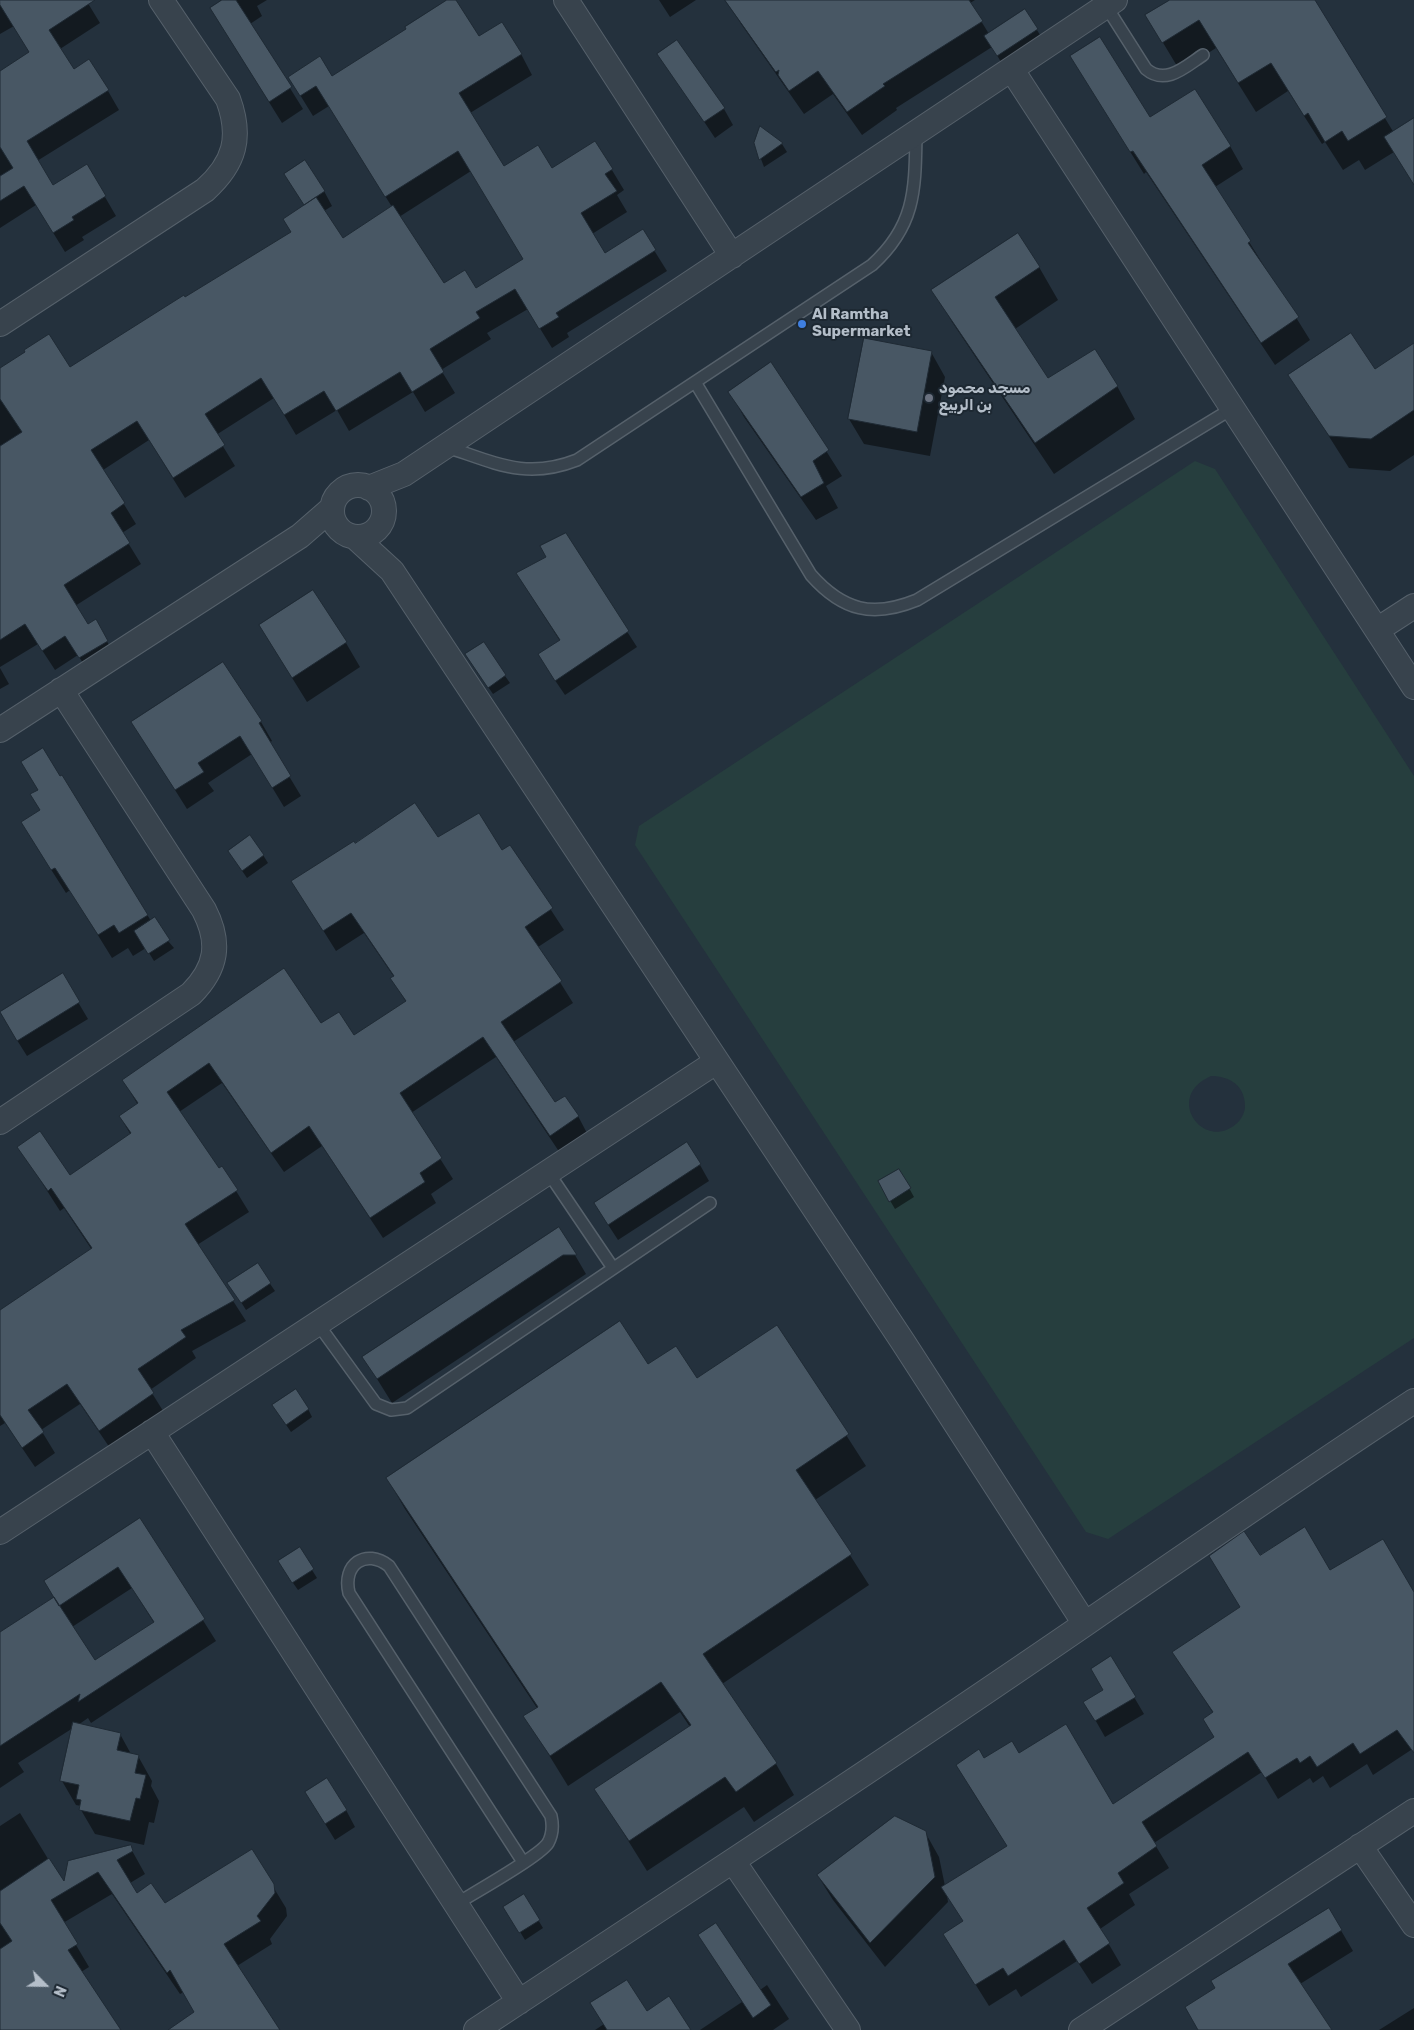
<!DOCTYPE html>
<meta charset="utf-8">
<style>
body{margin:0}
#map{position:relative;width:1414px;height:2030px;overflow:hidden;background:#24313d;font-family:Rubik,sans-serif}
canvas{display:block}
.north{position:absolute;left:20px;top:1960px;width:50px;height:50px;-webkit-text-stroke:4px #1d2832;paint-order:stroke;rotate:113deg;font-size:14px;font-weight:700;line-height:20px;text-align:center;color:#b4bec9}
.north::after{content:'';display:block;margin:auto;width:18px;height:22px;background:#b4bec9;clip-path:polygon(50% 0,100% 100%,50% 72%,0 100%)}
</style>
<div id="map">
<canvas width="1414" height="2030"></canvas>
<div class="north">N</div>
</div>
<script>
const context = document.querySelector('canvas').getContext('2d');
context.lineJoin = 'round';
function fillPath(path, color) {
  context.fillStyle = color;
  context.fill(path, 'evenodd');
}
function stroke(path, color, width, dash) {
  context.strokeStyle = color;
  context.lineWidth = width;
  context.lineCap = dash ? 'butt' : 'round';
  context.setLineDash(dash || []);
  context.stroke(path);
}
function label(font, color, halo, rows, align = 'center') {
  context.font = font + ' Rubik,Vazirmatn,sans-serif';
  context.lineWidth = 4;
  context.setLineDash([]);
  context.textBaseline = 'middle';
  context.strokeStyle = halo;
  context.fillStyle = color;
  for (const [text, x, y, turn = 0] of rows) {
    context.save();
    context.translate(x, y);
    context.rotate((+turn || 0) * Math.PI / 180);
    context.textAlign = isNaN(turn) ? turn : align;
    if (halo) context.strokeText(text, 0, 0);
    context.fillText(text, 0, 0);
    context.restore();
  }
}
fillPath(new Path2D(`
 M 1195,461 L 1215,469 L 1414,776 L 1414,1338 L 1108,1539 L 1086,1532 L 635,845 L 639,826 ZM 1211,1076 C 1230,1076 1246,1086 1245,1108 C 1244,1114 1241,1120 1236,1124 C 1204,1152 1163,1097 1211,1076 Z`), '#263e3e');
fillPath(new Path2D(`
 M 0,0 L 86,0 L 100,23 L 60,49 L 73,71 L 108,91 L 119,110 L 37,161 L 53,187 L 87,166 L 116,216 L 82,237 L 84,240 L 65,252 L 36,205 L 0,228 L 0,72 L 30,53 L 14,26 L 0,34 Z
 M 220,0 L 267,0 L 257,6 L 262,16 L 250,24 L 303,109 L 282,123 L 211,9 L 221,2 Z
 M 449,0 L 454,0 L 478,38 L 521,54 L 532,75 L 470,113 L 504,167 L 552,170 L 595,142 L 624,190 L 617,195 L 627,212 L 592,234 L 604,255 L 642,231 L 667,271 L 567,333 L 569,337 L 552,348 L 528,309 L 487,333 L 491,339 L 441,370 L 455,393 L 425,412 L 413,392 L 349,431 L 337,410 L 296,435 L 274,398 L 216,435 L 235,466 L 185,498 L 149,440 L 103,470 L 136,524 L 122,533 L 141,564 L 75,606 L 87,625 L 95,621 L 119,662 L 92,678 L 78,655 L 55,670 L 38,644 L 0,667 L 0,369 L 69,369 L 292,233 L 305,206 L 294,188 L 324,191 L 332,206 L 324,211 L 342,239 L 392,207 L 329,106 L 313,116 L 289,77 L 332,78 L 408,30 ZM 471,171 L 524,260 L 476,290 L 443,285 L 399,217 Z
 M 659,0 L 696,0 L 670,17 Z
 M 975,0 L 970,3 L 989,34 L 1025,11 L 1047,46 L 1007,72 L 992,47 L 896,108 L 897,110 L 862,135 L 833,94 L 804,114 L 741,24 L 727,1 Z
 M 1172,0 L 1313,0 L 1394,133 L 1414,120 L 1414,185 L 1394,152 L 1365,170 L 1359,160 L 1343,170 L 1325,142 L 1322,144 L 1288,91 L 1256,112 L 1216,48 L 1180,71 L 1147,16 Z
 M 659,54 L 724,109 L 733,125 L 715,138 Z
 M 1085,79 L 1150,119 L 1230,146 L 1243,169 L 1215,187 L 1310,340 L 1275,365 L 1146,172 L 1144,174 Z
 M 760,128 L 782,144 L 787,152 L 764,167 L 755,143 Z
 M 1039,267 L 1058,300 L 1015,329 L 1048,380 L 1117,386 L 1135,419 L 1054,474 L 952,322 L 933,290 Z
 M 1414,345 L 1414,455 L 1390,471 L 1349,468 L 1290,375 L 1375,371 Z
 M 931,352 L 945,377 L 930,456 L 864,444 L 849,419 Z
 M 771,364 L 842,476 L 826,486 L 838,508 L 816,520 L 744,417 L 730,392 Z
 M 565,535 L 637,647 L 565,695 L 548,670 L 560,641 L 517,574 L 547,558 Z
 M 260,626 L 346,643 L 360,667 L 307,702 Z
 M 471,662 L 505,676 L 510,683 L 493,694 Z
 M 223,663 L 261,722 L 272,741 L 269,743 L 301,796 L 284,807 L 252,754 L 208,783 L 214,791 L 187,809 L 144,741 Z
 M 0,668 L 9,684 L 0,689 Z
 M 62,776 L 151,921 L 174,948 L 154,961 L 146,948 L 133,956 L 128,948 L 112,958 L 70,890 L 66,893 L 36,846 L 41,811 Z
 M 438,839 L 502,852 L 510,847 L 564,930 L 538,947 L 573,1003 L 513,1042 L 555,1104 L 578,1116 L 589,1137 L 562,1156 L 496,1057 L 411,1113 L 453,1179 L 431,1194 L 436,1203 L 383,1238 L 322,1146 L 284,1172 L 222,1083 L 179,1112 L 218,1170 L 222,1168 L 249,1212 L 197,1245 L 246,1321 L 192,1351 L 196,1358 L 150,1390 L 165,1414 L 112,1451 L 80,1404 L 41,1430 L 55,1453 L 35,1467 L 5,1423 L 0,1426 L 0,1313 L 92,1250 L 64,1208 L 60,1211 L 19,1147 L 70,1177 L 131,1135 L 120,1117 L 138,1105 L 123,1080 L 321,1025 L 354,1037 L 406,1002 L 392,978 L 394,977 L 364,933 L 336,951 L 293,882 L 355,845 Z
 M 263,855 L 268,863 L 247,878 L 234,859 Z
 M 62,975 L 88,1019 L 27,1056 L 10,1029 Z
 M 700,1165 L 709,1181 L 618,1240 L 605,1220 Z
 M 899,1170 L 914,1197 L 895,1209 L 879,1182 Z
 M 572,1250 L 586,1274 L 392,1403 L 364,1358 Z
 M 257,1265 L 275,1291 L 246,1310 L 234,1291 Z
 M 776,1326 L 866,1466 L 815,1500 L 869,1585 L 722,1684 L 776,1764 L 794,1795 L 754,1822 L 744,1807 L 647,1871 L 596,1789 L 690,1727 L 680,1712 L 568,1786 L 525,1716 L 537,1708 L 405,1509 L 387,1478 L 648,1366 L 697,1380 Z
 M 308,1409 L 312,1417 L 291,1432 L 278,1413 Z
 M 140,1520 L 216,1641 L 91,1723 L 88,1718 L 78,1725 L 120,1734 L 131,1754 L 138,1756 L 152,1781 L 151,1786 L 159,1801 L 154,1823 L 149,1822 L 144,1845 L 95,1834 L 81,1810 L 81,1806 L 76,1805 L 62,1781 L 73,1728 L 18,1763 L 24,1772 L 0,1788 L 0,1634 L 55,1598 ZM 132,1588 L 154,1623 L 95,1662 L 72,1627 Z
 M 299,1549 L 317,1578 L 298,1590 L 284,1570 Z
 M 1260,1557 L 1330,1572 L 1414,1595 L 1414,1748 L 1373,1775 L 1367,1764 L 1330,1788 L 1323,1776 L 1313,1783 L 1310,1778 L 1278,1799 L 1262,1772 L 1154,1843 L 1169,1868 L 1129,1894 L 1135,1905 L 1100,1929 L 1121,1965 L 1092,1984 L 1077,1961 L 1021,1997 L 1016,1989 L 989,2006 L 957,1955 L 964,1922 L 947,1895 L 948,1902 L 885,1967 L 833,1900 L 818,1876 L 925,1832 L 939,1857 L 945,1886 L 1008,1847 L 969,1786 L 984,1759 L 1019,1754 L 1113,1806 L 1215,1738 L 1213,1713 L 1174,1652 L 1241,1607 Z
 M 1111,1658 L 1144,1714 L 1105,1737 L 1085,1702 L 1105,1691 Z
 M 316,1809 L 346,1810 L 355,1827 L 335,1840 Z
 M 20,1813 L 64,1885 L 130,1847 L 145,1874 L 130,1883 L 137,1894 L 165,1905 L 272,1885 L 286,1908 L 287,1916 L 270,1939 L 272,1944 L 237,1966 L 279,2030 L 170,2030 L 196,2013 L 184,1992 L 180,1994 L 112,1894 L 63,1923 L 89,1967 L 81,1972 L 119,2030 L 13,2030 L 0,2009 L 0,1826 Z
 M 523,1895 L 543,1928 L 525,1940 L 505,1907 Z
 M 1329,1910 L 1353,1951 L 1300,1984 L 1330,2030 L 1199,2030 L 1217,1988 Z
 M 699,1935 L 760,1990 L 767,1985 L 789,2019 L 773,2030 L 700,2030 L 742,2002 Z
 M 1414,2008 L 1414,2030 L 1379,2030 Z
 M 646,2012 L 689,2030 L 595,2030 L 604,2024 Z`), '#0007');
const building = new Path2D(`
 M 0,0 L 95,0 L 49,30 L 74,69 L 89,59 L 109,90 L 27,141 L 53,185 L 87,164 L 106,196 L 72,217 L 74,220 L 53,233 L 24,186 L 0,201 L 0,176 L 13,168 L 0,147 L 0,71 L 29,52 L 0,5 Z
 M 222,0 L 236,0 L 292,87 L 269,102 L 210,8 Z
 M 447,0 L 456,0 L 479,36 L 502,22 L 522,54 L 459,93 L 504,166 L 538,145 L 552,168 L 595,141 L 613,169 L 605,174 L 617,191 L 581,213 L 605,253 L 643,229 L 656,250 L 556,313 L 559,317 L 539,329 L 515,289 L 476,312 L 480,318 L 430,349 L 444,372 L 412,392 L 400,372 L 336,411 L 324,391 L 284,415 L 261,378 L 205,414 L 225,445 L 173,478 L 137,421 L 91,450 L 125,503 L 111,513 L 130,543 L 64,585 L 88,624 L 96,619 L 108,641 L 79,658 L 65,636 L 42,651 L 25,624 L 0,640 L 0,446 L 22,432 L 0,399 L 0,368 L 25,352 L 24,350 L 49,334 L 70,367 L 184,295 L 185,297 L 291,232 L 283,219 L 316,197 L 343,238 L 393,205 L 444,283 L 465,270 L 476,288 L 523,259 L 458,151 L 385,197 L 316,86 L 300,96 L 288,77 L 320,56 L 332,76 L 406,29 L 405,27 Z
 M 725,0 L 969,0 L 983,21 L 883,84 L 885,86 L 847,112 L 818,71 L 789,91 L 778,75 L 779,70 L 776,72 Z
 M 1170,0 L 1315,0 L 1387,117 L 1348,141 L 1342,131 L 1325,142 L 1308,113 L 1304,116 L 1271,63 L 1238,83 L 1199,20 L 1162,43 L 1145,15 Z
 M 1025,9 L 1038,29 L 997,56 L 984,36 Z
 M 1100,37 L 1150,117 L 1195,89 L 1231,146 L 1202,165 L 1251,241 L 1248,243 L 1299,317 L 1261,343 L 1133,151 L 1130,152 L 1070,56 Z
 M 677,40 L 725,108 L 704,122 L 657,54 Z
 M 1414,118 L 1414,185 L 1384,137 Z
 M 760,126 L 783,143 L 759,160 L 754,143 Z
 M 305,160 L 325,191 L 304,205 L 284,174 Z
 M 1018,233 L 1040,267 L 995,297 L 1048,378 L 1095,349 L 1118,386 L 1035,443 L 931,290 Z
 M 1351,333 L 1375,369 L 1414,343 L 1414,410 L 1371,439 L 1329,436 L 1288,375 Z
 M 864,338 L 932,351 L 917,432 L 848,419 Z
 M 771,362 L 829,450 L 813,461 L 824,483 L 801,497 L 728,392 Z
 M 566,533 L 629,631 L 555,681 L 538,654 L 560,640 L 516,573 L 546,557 L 540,546 Z
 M 313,590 L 347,642 L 292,678 L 259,625 Z
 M 484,642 L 506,675 L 488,688 L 465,654 Z
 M 223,662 L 262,721 L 259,723 L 291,776 L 272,788 L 240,736 L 198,763 L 204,772 L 175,790 L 131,722 Z
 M 43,748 L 60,776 L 62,775 L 148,915 L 119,933 L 114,925 L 98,935 L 55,868 L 51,870 L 21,822 L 40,810 L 30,794 L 38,790 L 21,762 Z
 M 415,803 L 438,837 L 479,813 L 502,850 L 510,845 L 553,908 L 525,927 L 562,981 L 501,1022 L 555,1102 L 565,1096 L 579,1116 L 550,1136 L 483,1037 L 400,1093 L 442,1158 L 420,1173 L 425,1182 L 370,1218 L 309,1126 L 271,1153 L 209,1063 L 167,1092 L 219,1168 L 222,1166 L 238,1190 L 185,1224 L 235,1300 L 181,1330 L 186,1337 L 138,1369 L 154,1393 L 99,1431 L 67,1384 L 28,1410 L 44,1432 L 22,1448 L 0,1415 L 0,1310 L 92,1248 L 51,1188 L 48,1191 L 17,1147 L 40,1131 L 70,1175 L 131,1133 L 119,1116 L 138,1103 L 122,1080 L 284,968 L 321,1023 L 339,1012 L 354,1035 L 406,1001 L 390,978 L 394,976 L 351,913 L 323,931 L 291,881 L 354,841 L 355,843 Z
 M 250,835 L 264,855 L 242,871 L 228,851 Z
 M 155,917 L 170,940 L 148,954 L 134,931 Z
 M 63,973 L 80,1002 L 17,1041 L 0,1012 Z
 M 687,1142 L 701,1164 L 608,1225 L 594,1203 Z
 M 899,1169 L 911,1188 L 889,1202 L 878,1181 Z
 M 559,1227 L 577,1255 L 563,1255 L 377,1379 L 362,1357 Z
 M 258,1263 L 271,1283 L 241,1303 L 227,1283 Z
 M 620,1321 L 648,1364 L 676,1346 L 697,1378 L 777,1325 L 849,1434 L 796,1470 L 852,1554 L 703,1654 L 777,1763 L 736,1792 L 725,1777 L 629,1841 L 594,1789 L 691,1725 L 661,1682 L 550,1756 L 523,1716 L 538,1707 L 386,1478 Z
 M 296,1389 L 309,1409 L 286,1425 L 272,1405 Z
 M 140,1518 L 205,1619 L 78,1702 L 80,1694 L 0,1746 L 0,1632 L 54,1597 L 95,1660 L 154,1622 L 118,1567 L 59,1606 L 44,1581 Z
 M 1305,1527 L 1330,1570 L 1383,1539 L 1414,1592 L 1414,1753 L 1397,1730 L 1360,1754 L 1353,1743 L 1317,1767 L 1310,1756 L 1300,1763 L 1297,1758 L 1265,1778 L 1248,1752 L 1142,1822 L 1157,1846 L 1118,1873 L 1124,1883 L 1087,1908 L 1110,1943 L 1079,1964 L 1064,1940 L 1008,1976 L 1003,1968 L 975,1985 L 943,1934 L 963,1921 L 941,1887 L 1007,1846 L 956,1765 L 979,1749 L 984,1758 L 1012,1741 L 1019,1753 L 1066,1724 L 1113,1804 L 1214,1737 L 1203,1719 L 1213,1712 L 1172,1652 L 1240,1607 L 1209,1556 L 1244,1531 L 1260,1555 Z
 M 300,1547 L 314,1569 L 292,1583 L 278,1561 Z
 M 1111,1656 L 1136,1697 L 1095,1721 L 1083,1702 L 1103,1690 L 1091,1669 Z
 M 73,1722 L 121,1733 L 117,1750 L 139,1755 L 135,1773 L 146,1775 L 140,1799 L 136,1798 L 130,1821 L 79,1810 L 81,1800 L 76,1799 L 79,1785 L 60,1781 Z
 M 327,1778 L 347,1810 L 325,1824 L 305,1792 Z
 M 895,1816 L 926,1831 L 935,1877 L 870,1943 L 817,1875 Z
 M 131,1845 L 133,1851 L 117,1860 L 137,1893 L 151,1883 L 165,1903 L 252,1849 L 274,1884 L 275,1893 L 257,1916 L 261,1921 L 224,1944 L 280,2030 L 168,2030 L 194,2012 L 170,1970 L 167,1973 L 98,1872 L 51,1900 L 78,1944 L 68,1950 L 121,2030 L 0,2030 L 0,1949 L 12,1941 L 0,1923 L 0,1891 L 49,1858 L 64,1881 L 68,1861 Z
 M 524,1894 L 540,1920 L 519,1933 L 503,1907 Z
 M 1329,1908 L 1342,1930 L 1288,1964 L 1332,2030 L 1198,2030 L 1185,2007 L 1215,1988 L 1211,1981 Z
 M 716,1923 L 771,2005 L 753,2018 L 698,1935 Z
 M 627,1980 L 647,2011 L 669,1996 L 691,2030 L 607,2030 L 590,2003 Z`);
fillPath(building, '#485764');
stroke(building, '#1f2a34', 1);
const service = new Path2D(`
 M 1106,6 L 1146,69 C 1166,86 1186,66 1203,55
 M 695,382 L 811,575 C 843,611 873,618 917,600 L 1233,408
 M 447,447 C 496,463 526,480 577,460 L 872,265 C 916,225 915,189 916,134
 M 548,1172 L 613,1268
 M 318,1324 L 376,1404 L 391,1410 L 407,1408 L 710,1203
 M 456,1904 C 474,1893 540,1856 548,1843 C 553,1834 553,1825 551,1816 L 389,1566 C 366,1548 342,1564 349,1593 L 523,1862`);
const minor = new Path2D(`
 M 566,0 L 732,256
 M 1012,70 L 1414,687
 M 0,324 L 205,190 C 235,163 242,137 228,99 L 161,0
 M332 511a26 26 0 1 1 52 0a26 26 0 1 1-52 0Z
 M 369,488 L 404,474 L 1115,0
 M 356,538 L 392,571 L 903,1342 L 1085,1624
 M 1377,630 L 1414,606
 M 0,730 L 300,536 L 331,509
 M 0,1122 L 191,994 C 217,968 221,943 204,910 L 61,690
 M 152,1432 L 519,2002
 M 0,1532 L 716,1062
 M 1360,1846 L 1414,1925
 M 733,1861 L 848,2030
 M 476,2030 C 680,1896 884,1762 1085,1624 C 1194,1549 1303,1474 1414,1401
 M 1081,2030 L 1414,1811`);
stroke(service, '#56616b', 14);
stroke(minor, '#56616b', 26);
stroke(service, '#38434d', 11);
stroke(minor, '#38434d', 24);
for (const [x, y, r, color] of [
 [802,324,5,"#3f7fe0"],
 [929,398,5,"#6b7280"]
]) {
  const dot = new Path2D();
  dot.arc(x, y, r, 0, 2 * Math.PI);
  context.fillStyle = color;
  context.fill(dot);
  stroke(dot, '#1d2832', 2);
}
label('bold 15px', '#b4bec9', '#1d2832', [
 ["Al Ramtha",812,315],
 ["Supermarket",812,332],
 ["مسجد محمود",939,389],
 ["بن الربيع",939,406]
], 'left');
</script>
